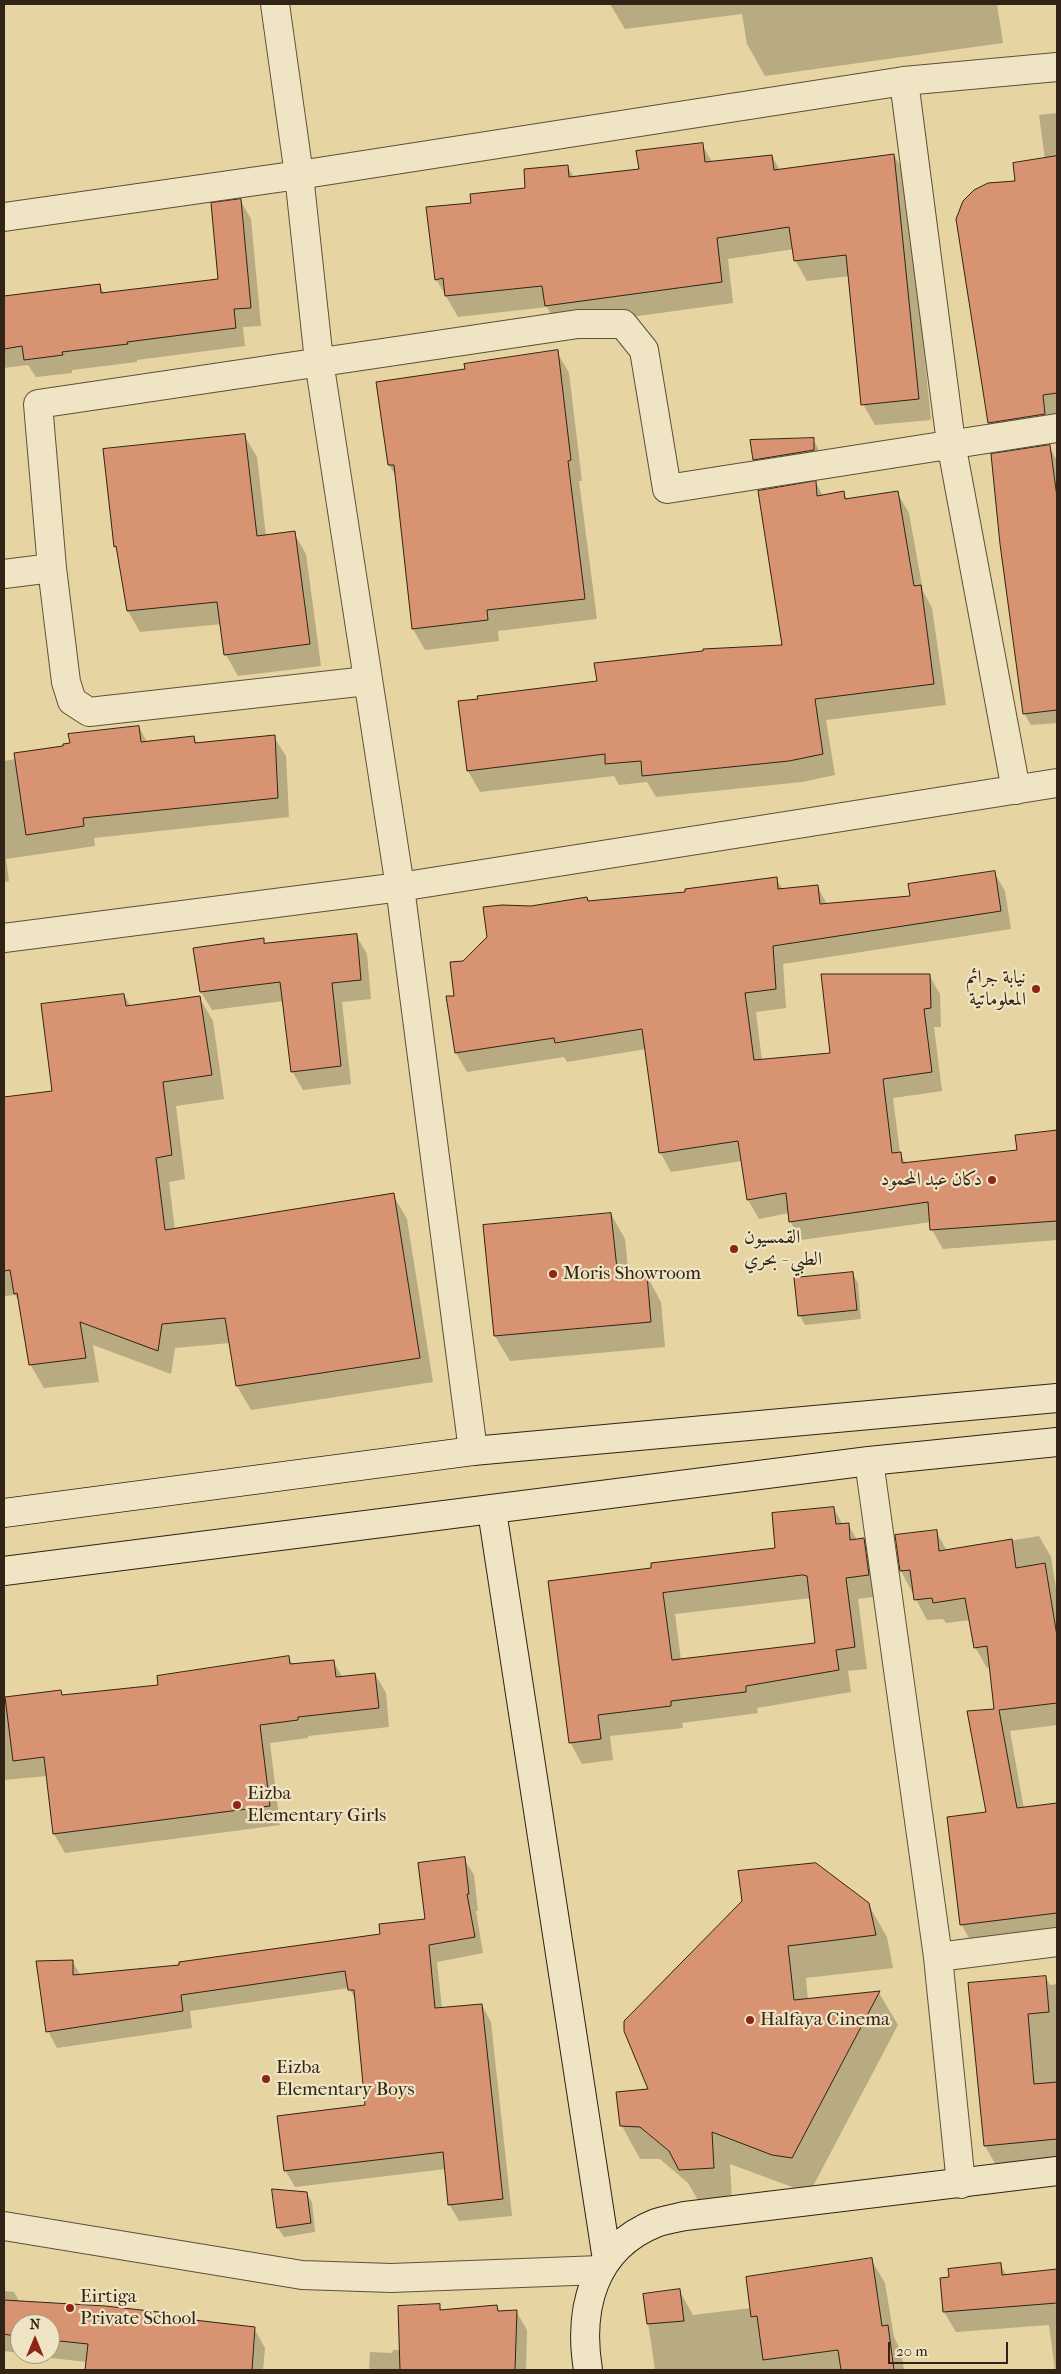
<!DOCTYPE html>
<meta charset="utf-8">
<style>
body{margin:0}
#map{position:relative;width:1061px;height:2374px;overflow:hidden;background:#e6d5a2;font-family:"IM FELL French Canon",serif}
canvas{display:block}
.frame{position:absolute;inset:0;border:5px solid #312316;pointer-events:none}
.north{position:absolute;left:10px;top:2314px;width:50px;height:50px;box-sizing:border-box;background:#efe4c3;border:1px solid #a3977e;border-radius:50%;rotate:0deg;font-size:14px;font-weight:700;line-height:20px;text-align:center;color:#312316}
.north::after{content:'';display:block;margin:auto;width:18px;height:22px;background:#8f2418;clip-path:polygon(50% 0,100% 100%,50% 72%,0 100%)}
.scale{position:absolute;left:888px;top:2342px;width:120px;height:22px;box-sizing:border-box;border:2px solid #312316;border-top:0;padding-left:6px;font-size:15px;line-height:18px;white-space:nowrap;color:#312316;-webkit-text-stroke:4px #efe4c3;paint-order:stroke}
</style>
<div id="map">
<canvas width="1061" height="2374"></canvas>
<div class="frame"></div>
<div class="north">N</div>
<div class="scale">20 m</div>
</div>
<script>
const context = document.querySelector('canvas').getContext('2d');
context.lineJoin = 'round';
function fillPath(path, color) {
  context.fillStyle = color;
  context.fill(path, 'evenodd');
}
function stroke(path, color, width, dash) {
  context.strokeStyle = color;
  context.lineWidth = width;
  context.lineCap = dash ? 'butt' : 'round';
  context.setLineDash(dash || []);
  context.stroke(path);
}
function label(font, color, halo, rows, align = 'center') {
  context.font = font + ' "IM FELL French Canon",Amiri,serif';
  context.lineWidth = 4.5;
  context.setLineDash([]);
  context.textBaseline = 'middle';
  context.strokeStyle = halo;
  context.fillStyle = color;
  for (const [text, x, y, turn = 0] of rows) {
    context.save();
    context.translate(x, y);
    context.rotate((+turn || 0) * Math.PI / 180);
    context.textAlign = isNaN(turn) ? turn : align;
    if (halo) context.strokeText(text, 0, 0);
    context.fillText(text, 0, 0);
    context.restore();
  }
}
fillPath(new Path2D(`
 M 610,4 L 997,4 L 1003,43 L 765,76 L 747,44 L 742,14 L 625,29 Z
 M 1057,113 L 1057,441 L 1004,449 L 989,423 L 1017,182 L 1045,159 L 1039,115 Z
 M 702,145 L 713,163 L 772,156 L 780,170 L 894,155 L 906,176 L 931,420 L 875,425 L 863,404 L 850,276 L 807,281 L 795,260 L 794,249 L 728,259 L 733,303 L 558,327 L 547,307 L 458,317 L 436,279 L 473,204 L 527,189 L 567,166 L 574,177 L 640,170 Z
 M 240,200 L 251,219 L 261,326 L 243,327 L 245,346 L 137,360 L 137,362 L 72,370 L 72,373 L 36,377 L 28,365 L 4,368 L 4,297 L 100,286 L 105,294 L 220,280 Z
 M 557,352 L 569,373 L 582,481 L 579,481 L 597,619 L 498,631 L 499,641 L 425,650 L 413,629 L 397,478 L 389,465 L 377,383 L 466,370 Z
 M 244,435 L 257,457 L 266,536 L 294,533 L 306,554 L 321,666 L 238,676 L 226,655 L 222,624 L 140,632 L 128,611 L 119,552 L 115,546 Z
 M 813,439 L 818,448 L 819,459 L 759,468 L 754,459 Z
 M 1049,446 L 1056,459 L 1057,465 L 1057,723 L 1031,725 L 1024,713 Z
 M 816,483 L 823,496 L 843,493 L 848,500 L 897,492 L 909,513 L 923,591 L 932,608 L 946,705 L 826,720 L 835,775 L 802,782 L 656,797 L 647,782 L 619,785 L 614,776 L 480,792 L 468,771 L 598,683 L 783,646 Z
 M 139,727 L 147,742 L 193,737 L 198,744 L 274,737 L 286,756 L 289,817 L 94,838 L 95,846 L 6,859 L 9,881 L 4,882 L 4,761 L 16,759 L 16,754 L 71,744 Z
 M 994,872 L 1005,891 L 1011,929 L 783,964 L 786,1008 L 756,1012 L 762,1061 L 832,1054 L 929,975 L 940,994 L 941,1027 L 934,1027 L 942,1091 L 893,1098 L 900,1153 L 906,1164 L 1018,1151 L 1016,1136 L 1057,1131 L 1057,1240 L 943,1249 L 932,1230 L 931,1222 L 801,1240 L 790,1221 L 789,1213 L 759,1219 L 748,1200 L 742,1161 L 671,1172 L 660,1152 L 646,1049 L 567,1062 L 564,1057 L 467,1072 L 456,1053 L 455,998 L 463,962 L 532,907 L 587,899 L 589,902 L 687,893 L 776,878 L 783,890 L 817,886 L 827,904 L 911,897 Z
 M 356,935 L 367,954 L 371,999 L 342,1002 L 351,1084 L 303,1090 L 292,1071 L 284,1001 L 212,1010 L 201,992 L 195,949 L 263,939 L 266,944 Z
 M 124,995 L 131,1007 L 199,997 L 213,1021 L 224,1099 L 176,1106 L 185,1179 L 169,1182 L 175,1230 L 393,1195 L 407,1219 L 433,1382 L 251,1410 L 237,1386 L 230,1343 L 175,1348 L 171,1374 L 93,1345 L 99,1382 L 44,1388 L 30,1364 L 20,1303 L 15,1295 L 4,1296 L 4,1098 L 54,1092 Z
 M 611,1214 L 625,1239 L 629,1278 L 647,1276 L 661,1302 L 665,1347 L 510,1361 L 495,1336 L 484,1226 Z
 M 852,1273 L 858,1283 L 861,1319 L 805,1325 L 800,1316 Z
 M 834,1509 L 843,1525 L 848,1524 L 857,1540 L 863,1539 L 876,1561 L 881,1596 L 858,1599 L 867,1669 L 848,1671 L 851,1692 L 757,1708 L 758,1713 L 682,1723 L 683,1728 L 610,1736 L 613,1760 L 582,1764 L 570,1742 L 653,1569 L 777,1549 ZM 811,1598 L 816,1644 L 681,1660 L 675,1614 Z
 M 936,1531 L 947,1551 L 1039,1536 L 1051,1557 L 1057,1594 L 1057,1725 L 1010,1731 L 1024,1809 L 1057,1805 L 1057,1935 L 973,1945 L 961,1924 L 987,1814 L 995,1711 L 990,1667 L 987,1668 L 975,1647 L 970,1620 L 946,1623 L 943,1619 L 927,1620 L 901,1571 Z
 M 288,1657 L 293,1665 L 333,1661 L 343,1678 L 375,1674 L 386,1693 L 389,1727 L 308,1736 L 308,1738 L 270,1743 L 280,1825 L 65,1853 L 54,1834 L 47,1776 L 4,1780 L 4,1698 L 61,1692 L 63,1696 L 159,1686 Z
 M 464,1859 L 474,1875 L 478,1911 L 476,1911 L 483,1953 L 437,1962 L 442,2008 L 482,2005 L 491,2022 L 512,2216 L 459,2221 L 449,2204 L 446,2169 L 295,2187 L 285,2170 L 366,2106 L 357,2002 L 349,1988 L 190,2011 L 192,2028 L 57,2048 L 48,2031 L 72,1961 L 81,1976 L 180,1966 L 382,1935 L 426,1921 Z
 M 868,1904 L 887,1937 L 893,1968 L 806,1978 L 808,2000 L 879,1993 L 898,2025 L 811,2190 L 792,2187 L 730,2164 L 732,2201 L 699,2202 L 688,2183 L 660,2159 L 640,2159 L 622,2126 L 650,2090 L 625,2031 Z
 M 1045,1977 L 1050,1985 L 1057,1984 L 1057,2166 L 1000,2172 L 985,2146 L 970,1984 Z
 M 306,2193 L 312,2202 L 315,2232 L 284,2237 L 278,2228 Z
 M 871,2259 L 885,2283 L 894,2337 L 901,2351 L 904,2370 L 655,2370 L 644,2295 L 679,2290 L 693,2315 L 751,2308 Z
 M 1000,2264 L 1007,2276 L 1057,2270 L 1057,2370 L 1055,2370 L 1049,2325 L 956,2332 L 944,2312 Z
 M 4,2291 L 14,2292 L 19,2301 L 168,2314 L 170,2318 L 254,2328 L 265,2348 L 263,2370 L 87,2370 L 87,2362 L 23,2355 L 50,2354 L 50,2324 L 20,2324 L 20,2353 L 4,2351 Z
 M 439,2306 L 442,2311 L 496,2306 L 500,2312 L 516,2311 L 527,2330 L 526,2370 L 369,2370 L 370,2352 L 392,2353 L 393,2350 L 401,2350 Z`), '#0003');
const building = new Path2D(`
 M 703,143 L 705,162 L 772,155 L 774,170 L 894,154 L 919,399 L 861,405 L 846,255 L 794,261 L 789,227 L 717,238 L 722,282 L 545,306 L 542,286 L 445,296 L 443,278 L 435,280 L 426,207 L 471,203 L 470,194 L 525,188 L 524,169 L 568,165 L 569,177 L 639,169 L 636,151 Z
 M 1057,156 L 1057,393 L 1043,395 L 1045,414 L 988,423 L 956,219 L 963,201 L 974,190 L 988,183 L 1015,181 L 1013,163 Z
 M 241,199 L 251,308 L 234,309 L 236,328 L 127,342 L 128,344 L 62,352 L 63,355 L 24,360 L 22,346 L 4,349 L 4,296 L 100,284 L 101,293 L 218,279 L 211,203 Z
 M 558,350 L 571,460 L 568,461 L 585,599 L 487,610 L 488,620 L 412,629 L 394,465 L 388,465 L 376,382 L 465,369 L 464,364 Z
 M 245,434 L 257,536 L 295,531 L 310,644 L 224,655 L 217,602 L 127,611 L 116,546 L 114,547 L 103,449 Z
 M 814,438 L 814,450 L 753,460 L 750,440 Z
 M 1050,445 L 1057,497 L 1057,710 L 1023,714 L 1000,544 L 991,454 Z
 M 816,481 L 817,496 L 844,491 L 845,499 L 898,491 L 914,586 L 921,585 L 934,684 L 815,699 L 823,754 L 789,761 L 642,776 L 641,761 L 605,764 L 605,754 L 467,771 L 458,701 L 478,699 L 477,696 L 597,681 L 594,663 L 703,651 L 703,649 L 782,645 L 758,491 Z
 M 139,726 L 141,742 L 194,736 L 195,743 L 275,735 L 278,798 L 83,818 L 84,826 L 26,835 L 14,753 L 63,746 L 63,744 L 70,743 L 68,734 Z
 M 995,871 L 1001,911 L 773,946 L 776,989 L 745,993 L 754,1060 L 830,1053 L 821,974 L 930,974 L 931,1008 L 924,1009 L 932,1072 L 883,1079 L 892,1153 L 901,1152 L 902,1163 L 1017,1150 L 1015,1135 L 1057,1130 L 1057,1221 L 930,1230 L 928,1202 L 789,1222 L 786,1193 L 747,1200 L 738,1141 L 659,1153 L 642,1029 L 555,1043 L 554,1038 L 455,1053 L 446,996 L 454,996 L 450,962 L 463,961 L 487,937 L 483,907 L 502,905 L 531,906 L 587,897 L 588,901 L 685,892 L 685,889 L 777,877 L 778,889 L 818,885 L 820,904 L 910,896 L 908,884 Z
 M 357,934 L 361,980 L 332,983 L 341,1066 L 291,1072 L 280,982 L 200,992 L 193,948 L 264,938 L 264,943 Z
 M 124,994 L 126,1006 L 200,996 L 212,1075 L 163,1082 L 172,1155 L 156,1158 L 165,1230 L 394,1193 L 420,1358 L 236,1386 L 225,1318 L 162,1324 L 158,1351 L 80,1322 L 86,1358 L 29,1365 L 17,1293 L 14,1294 L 10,1270 L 4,1271 L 4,1097 L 52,1091 L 41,1004 Z
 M 611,1213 L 618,1278 L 647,1275 L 651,1322 L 494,1336 L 483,1225 Z
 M 853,1272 L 857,1310 L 798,1316 L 794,1278 Z
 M 834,1507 L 836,1524 L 849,1523 L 850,1540 L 864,1538 L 869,1575 L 846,1578 L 855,1647 L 836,1650 L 839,1670 L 746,1686 L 746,1692 L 671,1701 L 671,1706 L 598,1715 L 601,1739 L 569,1743 L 548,1581 L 651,1568 L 651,1563 L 775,1548 L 772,1513 ZM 803,1575 L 807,1576 L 815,1643 L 672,1660 L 663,1593 Z
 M 937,1530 L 939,1551 L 1012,1539 L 1016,1568 L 1045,1563 L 1057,1636 L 1057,1703 L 999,1710 L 1017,1808 L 1057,1803 L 1057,1913 L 960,1925 L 947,1817 L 986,1812 L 967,1711 L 994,1709 L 987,1646 L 974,1648 L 965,1598 L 933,1603 L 932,1598 L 914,1600 L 910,1570 L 900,1571 L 895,1535 Z
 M 289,1656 L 290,1664 L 334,1660 L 336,1677 L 375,1673 L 379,1708 L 298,1717 L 298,1720 L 260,1725 L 270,1806 L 53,1834 L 44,1757 L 13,1761 L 5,1697 L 61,1690 L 62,1695 L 158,1685 L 157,1676 Z
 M 465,1857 L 469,1894 L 467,1894 L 475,1937 L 429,1945 L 435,2008 L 482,2004 L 503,2199 L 448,2205 L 443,2152 L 284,2171 L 277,2116 L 365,2105 L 354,1990 L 348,1990 L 345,1971 L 181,1995 L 183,2011 L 46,2032 L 36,1961 L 73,1960 L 73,1975 L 179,1965 L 179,1962 L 380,1934 L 379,1924 L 425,1919 L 418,1863 Z
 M 816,1863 L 869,1903 L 876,1935 L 788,1946 L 794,2000 L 880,1991 L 792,2158 L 772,2155 L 712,2132 L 714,2168 L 679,2170 L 669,2151 L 640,2127 L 620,2126 L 616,2092 L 648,2089 L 624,2031 L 624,2021 L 742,1901 L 738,1871 Z
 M 1046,1976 L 1049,2012 L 1028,2014 L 1034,2084 L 1057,2082 L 1057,2139 L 984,2146 L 968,1983 Z
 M 272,2189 L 307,2192 L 311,2223 L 277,2228 Z
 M 872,2258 L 882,2326 L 888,2325 L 894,2370 L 841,2370 L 838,2350 L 763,2360 L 757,2316 L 751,2317 L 746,2277 Z
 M 1001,2263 L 1002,2275 L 1057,2269 L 1057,2303 L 943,2312 L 940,2278 L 949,2277 L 948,2269 Z
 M 680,2289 L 684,2321 L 647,2324 L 643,2294 Z
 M 4,2300 L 105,2306 L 168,2313 L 168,2317 L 255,2327 L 252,2370 L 85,2370 L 88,2344 L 50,2340 L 50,2324 L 20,2324 L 20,2337 L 4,2334 Z
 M 440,2304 L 440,2310 L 497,2305 L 498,2311 L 517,2310 L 515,2370 L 400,2370 L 398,2306 Z`);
fillPath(building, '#d89372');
stroke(building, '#312316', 1);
const street = new Path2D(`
 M 275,4 L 299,175 L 319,361 L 400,887 L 473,1451
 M 904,81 L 951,443 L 1016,790
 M 4,217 L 299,175 L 904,81 L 1057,67
 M 4,574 L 52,568
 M 367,681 L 89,712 L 72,701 L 66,682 L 52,568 L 38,404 L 578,324 L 623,324 L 644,350 L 667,489 L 1057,428
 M 4,938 L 400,887 L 1057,783
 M 869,1461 L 938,1957 L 961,2184
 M 938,1957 L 1057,1942
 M 4,2226 L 302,2275 L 391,2278 L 600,2270`);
const secondary = new Path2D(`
 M 492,1511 L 607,2260
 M 4,1513 L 473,1451 L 1057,1398
 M 4,1571 L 869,1461 L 1057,1442
 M 588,2370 C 578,2309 593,2248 656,2223 C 665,2220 676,2218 685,2216 L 1057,2171`);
stroke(street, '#5e5039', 30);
stroke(secondary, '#312316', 30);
stroke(street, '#efe4c3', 28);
stroke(secondary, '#efe4c3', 28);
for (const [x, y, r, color] of [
 [1036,989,5,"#8f2418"],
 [992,1180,5,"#8f2418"],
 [734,1249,5,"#8f2418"],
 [553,1274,5,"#8f2418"],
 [237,1805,5,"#8f2418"],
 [750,2020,5,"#8f2418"],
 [266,2079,5,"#8f2418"],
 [70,2308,5,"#8f2418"]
]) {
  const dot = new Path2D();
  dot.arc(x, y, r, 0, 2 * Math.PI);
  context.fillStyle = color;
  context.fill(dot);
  stroke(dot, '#efe4c3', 2);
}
label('19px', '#312316', '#efe4c3', [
 ["نيابة جرائم",1026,978,"right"],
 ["المعلوماتية",1026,1000,"right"],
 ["دكان عبد المحمود",982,1180,"right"],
 ["القمسيون",744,1238],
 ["الطبي - بحري",744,1260],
 ["Moris Showroom",563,1274],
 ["Eizba",247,1794],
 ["Elementary Girls",247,1816],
 ["Halfaya Cinema",760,2020],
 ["Eizba",276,2068],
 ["Elementary Boys",276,2090],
 ["Eirtiga",80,2297],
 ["Private School",80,2319]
], 'left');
</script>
